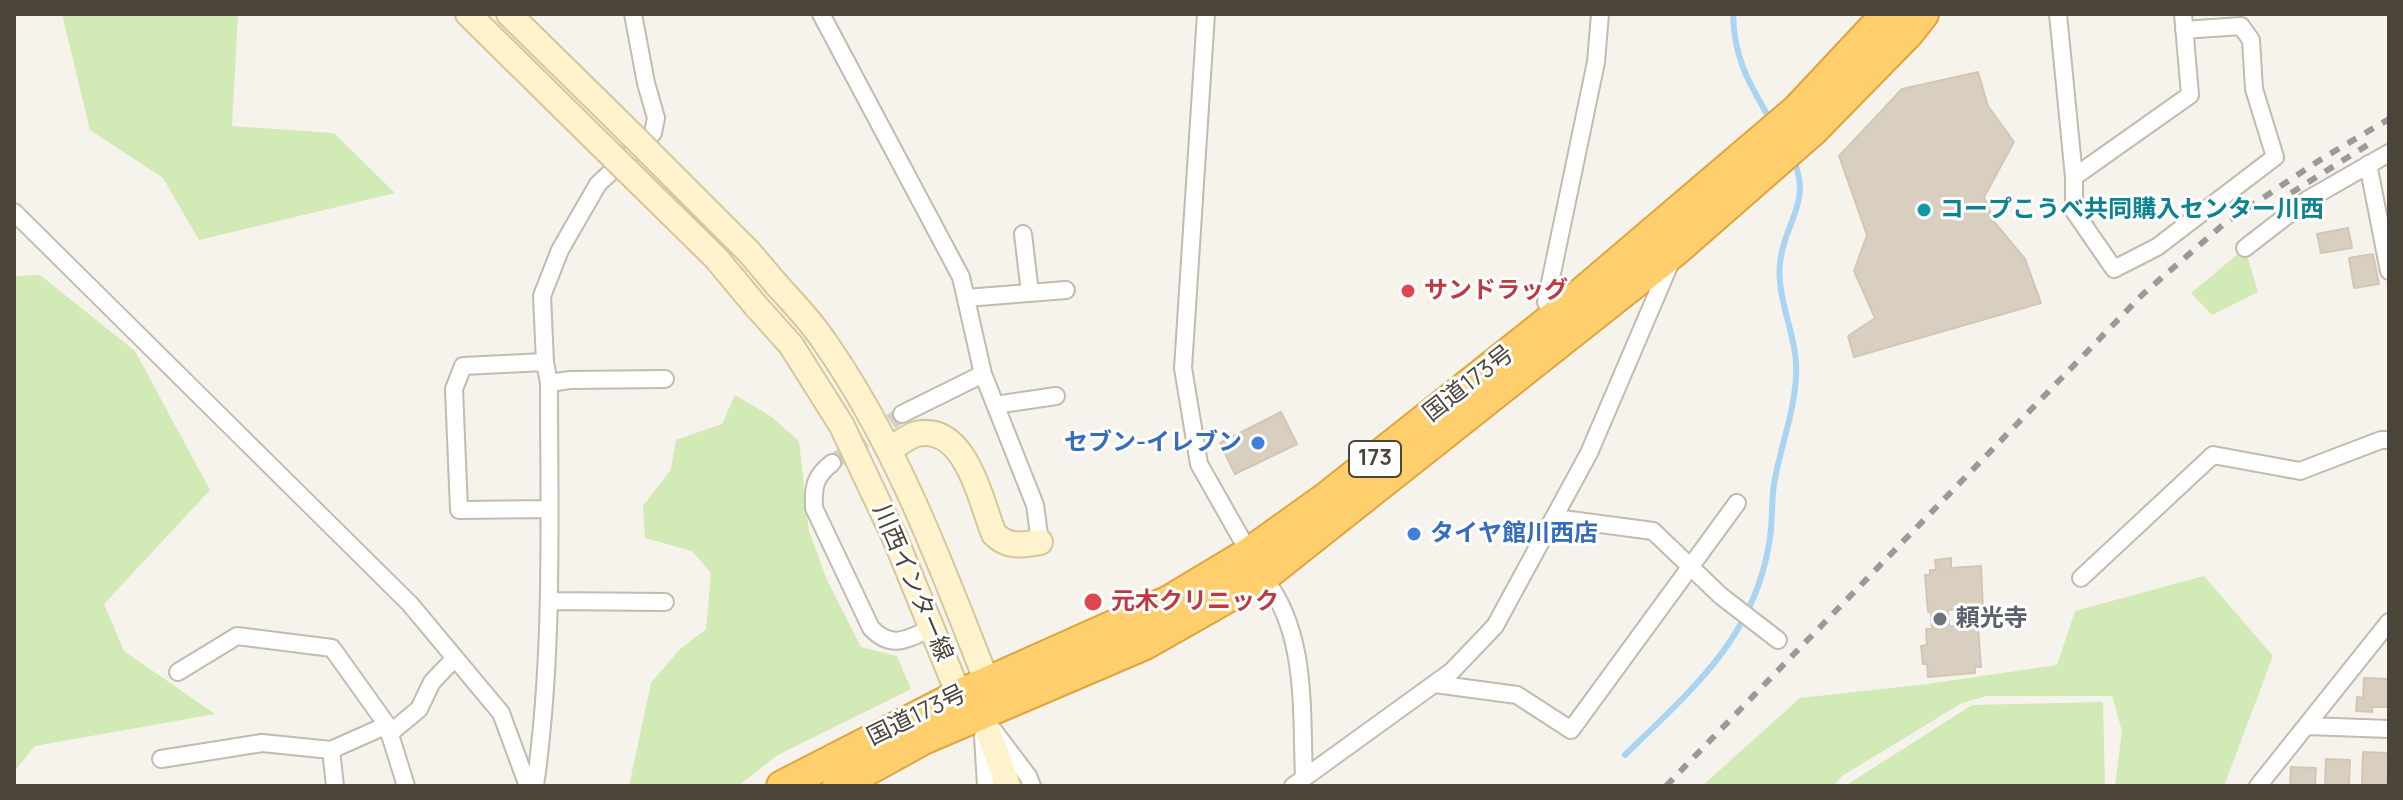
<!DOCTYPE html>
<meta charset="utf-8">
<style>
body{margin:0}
#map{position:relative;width:2403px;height:800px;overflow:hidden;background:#f6f3ec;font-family:Manrope,sans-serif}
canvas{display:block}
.frame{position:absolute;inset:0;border:16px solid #4b4439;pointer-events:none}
</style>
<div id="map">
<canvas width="2403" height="800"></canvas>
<div class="frame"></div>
</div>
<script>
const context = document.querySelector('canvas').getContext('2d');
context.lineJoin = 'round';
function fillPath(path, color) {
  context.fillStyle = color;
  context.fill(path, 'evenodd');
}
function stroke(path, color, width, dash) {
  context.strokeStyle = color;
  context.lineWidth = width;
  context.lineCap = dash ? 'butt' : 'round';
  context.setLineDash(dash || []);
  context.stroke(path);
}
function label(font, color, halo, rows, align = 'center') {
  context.font = font + ' Manrope,"Noto Sans JP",sans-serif';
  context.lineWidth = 6;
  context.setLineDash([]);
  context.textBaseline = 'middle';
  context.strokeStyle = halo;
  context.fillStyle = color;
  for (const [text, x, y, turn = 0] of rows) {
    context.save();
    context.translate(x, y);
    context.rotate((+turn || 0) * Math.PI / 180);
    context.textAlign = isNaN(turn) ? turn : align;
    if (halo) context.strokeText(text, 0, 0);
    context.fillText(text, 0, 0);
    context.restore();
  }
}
fillPath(new Path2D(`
 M 62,14 L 238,14 L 232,126 L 334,133 L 395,193 L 199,240 L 163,178 L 90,130 Z
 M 2245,248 L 2258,292 L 2212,315 L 2191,293 Z
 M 40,275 L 135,351 L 210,490 L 104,604 L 124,651 L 215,714 L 35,746 L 14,772 L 14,276 Z
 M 735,395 L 772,417 L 799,441 L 809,531 L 827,580 L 861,647 L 897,656 L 911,689 L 776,756 L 738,786 L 629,786 L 651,683 L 679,650 L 706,629 L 711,573 L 692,551 L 645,538 L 643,506 L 671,469 L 676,440 L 722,424 Z
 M 2204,576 L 2273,656 L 2224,786 L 2115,786 L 2122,731 L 2112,696 L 1987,696 L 1962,703 L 1842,776 L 1834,786 L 1702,786 L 1800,698 L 1927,684 L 2057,665 L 2075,611 Z
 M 2103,702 L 2105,786 L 1845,786 L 1972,705 Z`), '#d2eab5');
stroke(new Path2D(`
 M 1733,14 C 1734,59 1749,83 1771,121
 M 1625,755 C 1690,691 1753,640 1769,544 C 1773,525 1771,504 1774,484 C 1780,448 1794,414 1796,377 C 1799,338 1776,302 1780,263 C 1784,222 1813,202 1793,159`), '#a9d4f2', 6);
const building = new Path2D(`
 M 1978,72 L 1988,106 L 2014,142 L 1984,197 L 1995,223 L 2025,259 L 2041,303 L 1854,357 L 1848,336 L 1875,318 L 1854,271 L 1867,235 L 1839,156 L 1902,89 Z
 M 2348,228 L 2352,248 L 2321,253 L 2317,234 Z
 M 2373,254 L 2379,284 L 2354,288 L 2349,258 Z
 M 1281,412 L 1297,444 L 1235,474 L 1220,443 Z
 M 1951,558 L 1951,568 L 1981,566 L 1983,608 L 1948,610 L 1949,626 L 1978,627 L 1981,667 L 1975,667 L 1975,673 L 1928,677 L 1927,664 L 1923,664 L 1921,646 L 1927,645 L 1926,629 L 1932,629 L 1931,612 L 1928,612 L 1925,575 L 1930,575 L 1930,570 L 1936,570 L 1935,560 Z
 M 2364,678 L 2389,679 L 2388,707 L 2372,707 L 2372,712 L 2356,711 L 2357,697 L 2363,698 Z
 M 2363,752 L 2389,753 L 2387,786 L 2362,786 Z
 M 2326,759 L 2350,760 L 2349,786 L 2325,786 Z
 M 2291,767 L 2316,768 L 2315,786 L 2290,786 Z`);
fillPath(building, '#d8cfc1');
stroke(building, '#d3c7b4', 2);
stroke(new Path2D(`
 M 832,463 L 902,414`), '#d4d0c8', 16, [16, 8]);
const street = new Path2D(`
 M 821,14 L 961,277 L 983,374 L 1035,505 L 1040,542
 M 1206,14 L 1183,368 L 1199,464 L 1263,577 C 1308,632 1301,711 1304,778
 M 2058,14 L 2074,177 L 2190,95 L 2183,14
 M 2368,164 L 2389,271
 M 2074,177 L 2074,211 L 2114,269 L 2157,247 L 2275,157 L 2254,89 L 2251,40 L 2241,26 L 2184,30
 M 14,212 L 410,604 L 501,713 L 528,786
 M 1023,234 L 1030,293
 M 2245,248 L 2307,200 L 2389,153
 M 966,298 L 1066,290
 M 1557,323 L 1546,302 L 1596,62 L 1600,14
 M 545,362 L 463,366 L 454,389 L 459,510 L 549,509
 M 549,383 L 570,380 L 665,379
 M 995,405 L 1056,396
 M 902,414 L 983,374
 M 832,463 C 815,476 813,486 814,508 L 871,628 C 892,650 907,639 932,628
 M 1555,518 L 1653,531 L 1721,596 L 1778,640
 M 2081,578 L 2213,455 L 2300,471 L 2381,440 L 2389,440
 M 550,601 L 665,602
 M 178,672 L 237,636 L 332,648 L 387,725
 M 1435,684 L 1517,695 L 1571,730 L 1737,503
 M 2308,726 L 2389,729
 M 994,731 L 1028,776 L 1032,786
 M 389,734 L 419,709 L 432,682 L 454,659
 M 983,736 L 986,786
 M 161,759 L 262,743 L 331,750
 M 335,786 L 331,750 L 387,725 L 406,786
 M 535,786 C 554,653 549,517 549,383 L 545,362 L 542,296 L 560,250 L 598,184 L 653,133 L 656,118 L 646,83 L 633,14
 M 1293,786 L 1452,671 L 1495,626 L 1589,453 L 1672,259
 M 2258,786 L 2389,622`);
const secondary = new Path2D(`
 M 468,14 L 599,143
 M 509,14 L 620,123
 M 777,285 C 793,303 811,321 824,341 C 897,445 941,565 987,682 L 984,700
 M 756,306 L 791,345 L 842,426 L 894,536 L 959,695 L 982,714 L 1008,786
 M 889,450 C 897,445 907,437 916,434 C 966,423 980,500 994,534 C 1008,548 1022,545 1040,542`);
const highway = new Path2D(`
 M 782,786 L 959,695 L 1169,601 L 1249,553 L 1326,498 L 1554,317 L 1797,110 L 1887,14
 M 838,786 L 923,739 L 1145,644 L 1263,577 L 1676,250 L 1812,131 L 1909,32 L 1923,14`);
stroke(street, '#c2bbae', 20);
stroke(secondary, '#d6c79b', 28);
stroke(highway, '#e0a43c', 34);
stroke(street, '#fff', 16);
stroke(secondary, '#fff3cd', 24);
stroke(highway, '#ffcf6e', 30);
stroke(new Path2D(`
 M 2291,193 L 2369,144
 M 1666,786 L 2143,294 L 2225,223 L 2323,158 L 2389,119`), '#9a9a9a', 6, [10, 10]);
const secondaryBridge = new Path2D(`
 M 620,123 L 749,252 L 777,285
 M 599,143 L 716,258 L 756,306`);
stroke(secondaryBridge, '#d6c79b', 28, []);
stroke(secondaryBridge, '#fff3cd', 24);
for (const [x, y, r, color] of [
 [1924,210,8,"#0f9aa8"],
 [1408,291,8,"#e0444e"],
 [1258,443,8,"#3f7fe0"],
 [1414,534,8,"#3f7fe0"],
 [1093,602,10,"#e0444e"],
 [1940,619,8,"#6b7280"]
]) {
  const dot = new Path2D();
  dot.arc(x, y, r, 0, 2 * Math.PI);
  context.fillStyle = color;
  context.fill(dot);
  stroke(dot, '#fff', 3);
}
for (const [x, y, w] of [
 [1375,459,52]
]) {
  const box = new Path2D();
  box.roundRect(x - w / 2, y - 18, w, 36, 6);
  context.fillStyle = '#fff';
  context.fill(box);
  stroke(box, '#4b4439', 2);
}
label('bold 22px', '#4b4439', null, [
 ["173",1375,459]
]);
label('bold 24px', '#0d838f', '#fff', [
 ["コープこうべ共同購入センター川西",1940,210]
], 'left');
label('bold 24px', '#be3a42', '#fff', [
 ["サンドラッグ",1424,291],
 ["元木クリニック",1111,602]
], 'left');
label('24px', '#4b4439', '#fff', [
 ["国道173号",1469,384,-38],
 ["川西インター線",912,583,67],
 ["国道173号",917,716,-26]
]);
label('bold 24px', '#366cbe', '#fff', [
 ["セブン-イレブン",1242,443],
 ["タイヤ館川西店",1430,534,"left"]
], 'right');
label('bold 24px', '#5b616d', '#fff', [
 ["頼光寺",1956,619]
], 'left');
</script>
